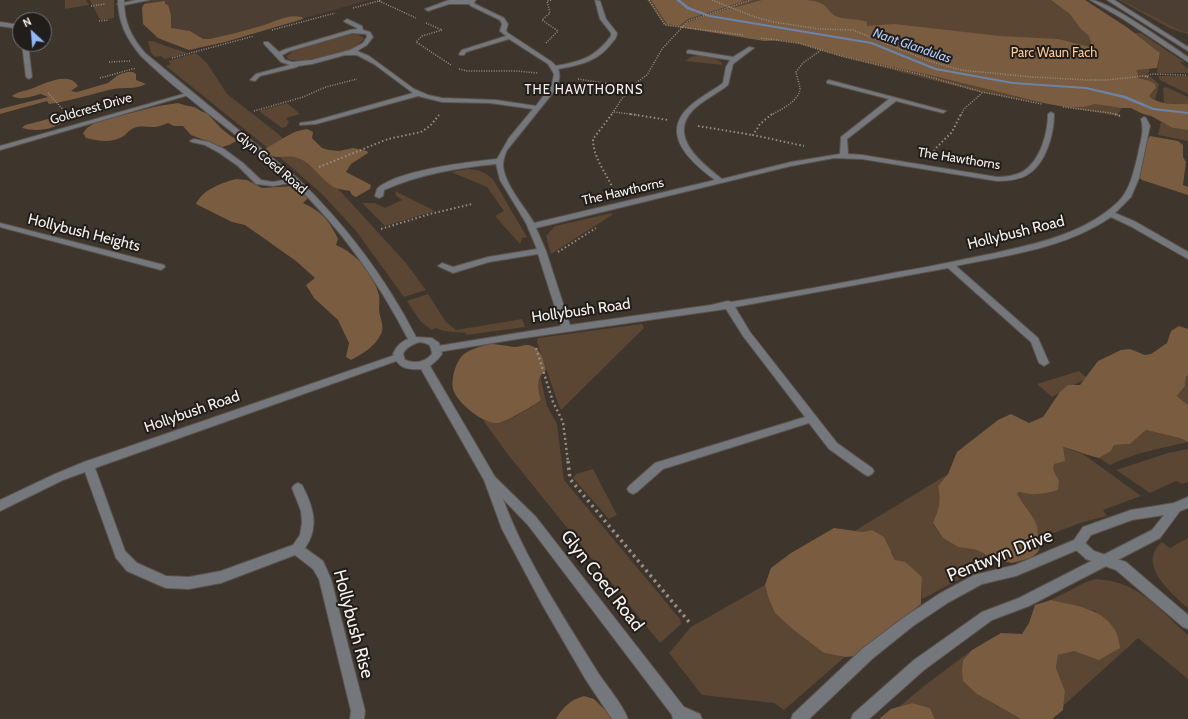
<!DOCTYPE html>
<style>
body{margin:0}
#map{position:relative;width:1188px;height:719px;overflow:hidden;background:#3e352d;font-family:Cabin,sans-serif}
canvas{display:block}
.north{position:absolute;left:12px;top:12px;width:40px;height:40px;box-sizing:border-box;background:#211d1a;border:1px solid #77726e;border-radius:50%;rotate:334deg;font-size:11px;font-weight:700;line-height:16px;text-align:center;color:#f7f2ed}
.north::after{content:'';display:block;margin:auto;width:14px;height:18px;background:#8eb9fd;clip-path:polygon(50% 0,100% 100%,50% 72%,0 100%)}
</style>
<div id="map">
<canvas width="1188" height="719"></canvas>
<div class="north">N</div>
</div>
<script>
const context = document.querySelector('canvas').getContext('2d');
context.lineJoin = 'round';
function fillPath(path, color) {
  context.fillStyle = color;
  context.fill(path, 'evenodd');
}
function stroke(path, color, width, dash) {
  context.strokeStyle = color;
  context.lineWidth = width;
  context.lineCap = dash ? 'butt' : 'round';
  context.setLineDash(dash || []);
  context.stroke(path);
}
function label(font, color, halo, rows, align = 'center') {
  context.font = font + ' Cabin,sans-serif';
  context.lineWidth = 4;
  context.setLineDash([]);
  context.textBaseline = 'middle';
  context.strokeStyle = halo;
  context.fillStyle = color;
  for (const [text, x, y, turn = 0] of rows) {
    context.save();
    context.translate(x, y);
    context.rotate((+turn || 0) * Math.PI / 180);
    context.textAlign = isNaN(turn) ? turn : align;
    if (halo) context.strokeText(text, 0, 0);
    context.fillText(text, 0, 0);
    context.restore();
  }
}
fillPath(new Path2D(`
 M 147,0 L 369,0 L 189,50 L 161,40 L 144,4 Z
 M 1122,0 L 1188,0 L 1188,32 L 1182,31 Z`), '#4c3e32');
fillPath(new Path2D(`
 M 65,0 L 86,0 L 89,5 L 65,9 Z
 M 90,0 L 114,0 L 114,18 L 100,20 L 93,6 L 102,5 L 93,6 Z
 M 647,0 L 1074,0 L 1151,51 L 1149,73 L 1145,75 L 1151,77 L 1159,84 L 1155,100 L 1149,96 L 1156,89 L 1147,80 L 1138,79 L 1117,116 L 979,92 L 842,57 L 798,44 L 664,25 Z
 M 1119,0 L 1122,0 L 1182,31 L 1188,32 L 1188,34 L 1171,29 Z
 M 1134,33 L 1141,33 L 1184,62 L 1180,62 L 1188,69 L 1188,73 L 1158,73 L 1157,72 L 1160,53 Z
 M 357,34 L 364,38 C 361,43 355,47 350,50 C 338,56 300,64 288,59 L 287,56 L 293,51 L 347,35 Z
 M 148,41 L 152,41 L 187,53 L 165,59 L 161,56 L 155,57 L 151,53 Z
 M 196,53 L 207,63 L 227,94 L 277,133 L 342,193 L 406,263 L 426,290 L 404,297 L 356,231 L 322,194 L 289,165 L 166,66 L 171,64 L 168,61 Z
 M 698,55 C 706,56 719,57 723,65 L 685,61 L 691,57 Z
 M 1158,76 L 1188,76 L 1188,94 L 1160,80 Z
 M 1166,87 L 1188,97 L 1188,104 L 1164,103 L 1163,88 Z
 M 287,103 L 300,114 L 286,118 L 289,122 L 286,127 L 282,128 L 259,111 Z
 M 1161,122 L 1174,128 L 1188,130 L 1188,141 L 1158,135 Z
 M 468,169 C 479,170 487,172 494,181 L 527,237 L 522,238 L 520,244 L 495,216 L 504,211 L 487,187 L 451,172 Z
 M 395,191 L 435,211 L 385,226 L 362,203 L 375,203 L 385,208 L 402,200 L 396,196 Z
 M 612,213 L 612,215 L 551,254 L 546,236 L 555,226 Z
 M 428,294 L 446,322 L 456,330 L 522,319 L 525,327 L 466,335 L 466,333 L 444,331 L 435,328 L 432,330 L 421,322 L 407,301 Z
 M 642,324 L 644,328 L 640,332 L 562,409 L 560,409 L 537,342 L 538,338 Z
 M 1079,371 L 1087,378 L 1052,397 L 1037,384 Z
 M 540,375 L 547,406 L 557,424 L 564,480 L 680,619 L 681,624 L 660,643 L 506,452 L 483,420 C 488,421 495,424 499,423 C 508,421 535,406 541,400 L 537,382 Z
 M 1188,375 L 1188,405 L 1177,396 L 1185,386 L 1186,377 Z
 M 1146,430 L 1180,438 L 1188,442 C 1162,448 1134,453 1110,465 L 1099,458 L 1111,451 L 1114,445 L 1130,444 Z
 M 1063,447 L 1083,454 L 1141,496 L 1103,510 L 1107,516 L 1080,523 L 1038,539 L 1036,523 L 1031,513 L 1021,503 L 1017,493 L 1020,492 L 1028,494 L 1059,480 C 1049,465 1055,461 1063,447 Z
 M 1188,449 L 1188,482 L 1182,484 L 1176,481 L 1150,493 L 1116,470 L 1168,453 Z
 M 593,469 L 617,515 L 609,519 L 573,478 L 576,474 Z
 M 948,474 L 938,486 C 941,502 939,509 933,524 L 943,538 L 958,547 L 977,550 L 996,560 L 922,599 L 922,577 L 895,560 L 893,554 L 872,530 L 862,532 L 853,532 Z
 M 1188,538 L 1188,608 C 1171,593 1136,564 1162,542 L 1170,548 Z
 M 1096,579 C 1102,580 1109,580 1115,582 C 1144,589 1166,616 1188,635 L 1188,679 L 1138,638 L 1063,706 L 1065,691 L 1056,668 L 1058,655 L 1074,650 L 1099,659 L 1096,611 L 1051,600 L 1086,582 Z
 M 765,585 L 769,600 L 775,613 L 824,653 L 845,657 L 784,710 L 774,703 L 702,695 L 669,653 L 691,627 Z
 M 972,650 L 963,660 L 977,694 L 1021,719 L 935,719 L 930,708 L 912,703 L 899,707 L 924,686 Z`), '#5a4632');
fillPath(new Path2D(`
 M 651,0 L 744,0 L 741,2 L 688,19 L 679,26 L 667,24 Z
 M 762,0 L 808,0 C 813,1 820,2 824,5 C 830,10 831,15 838,17 C 848,20 857,18 867,22 L 867,26 L 894,24 L 1000,36 L 1058,39 L 1090,47 L 1091,42 L 1089,36 L 1080,28 L 1070,14 L 1051,0 L 1085,0 L 1128,28 L 1160,53 L 1157,68 L 1136,70 L 1138,74 L 1137,78 L 1147,80 L 1155,84 L 1156,88 L 1149,96 C 1160,106 1174,103 1188,104 L 1188,130 L 1173,128 L 1151,116 L 1143,114 L 1131,108 L 1122,108 L 1095,104 L 1084,107 L 1066,107 L 1044,103 L 934,76 L 843,56 L 796,42 L 783,40 L 764,41 L 679,27 C 706,13 734,8 762,0 Z
 M 165,1 L 165,4 L 168,5 L 171,15 L 171,28 L 190,31 L 203,39 L 210,39 C 227,35 244,31 261,26 C 275,22 287,14 302,17 L 303,19 L 225,42 L 189,50 L 158,38 L 143,24 L 142,8 L 144,4 Z
 M 127,72 L 133,72 L 136,74 L 136,80 L 146,84 C 135,90 124,87 113,89 C 91,94 71,101 49,104 L 47,101 L 0,114 L 0,109 L 48,97 L 41,94 C 32,96 20,101 12,96 C 20,90 29,91 38,86 C 49,82 69,72 78,86 L 71,91 L 77,92 L 108,83 L 118,75 Z
 M 178,103 C 183,105 189,106 194,107 C 199,109 201,112 207,113 C 216,123 225,134 238,140 L 229,145 L 222,147 L 191,135 L 183,126 L 174,126 L 168,123 C 163,125 158,127 153,127 C 146,127 138,125 132,129 C 128,131 126,135 122,137 C 112,143 97,141 86,138 L 83,133 L 87,128 L 96,122 L 158,106 Z
 M 64,115 L 67,119 C 55,130 37,132 22,128 L 25,125 Z
 M 307,129 L 313,132 L 312,138 L 322,148 L 329,150 L 339,151 L 353,148 L 367,151 L 368,153 L 351,164 L 346,172 L 371,185 L 370,189 L 356,197 L 352,195 L 350,191 C 344,190 336,189 332,186 C 320,178 312,163 298,158 C 285,153 276,163 264,150 C 269,146 274,144 280,140 C 291,134 294,131 307,129 Z
 M 1150,136 L 1178,141 L 1183,145 L 1183,157 L 1186,162 L 1183,185 L 1188,187 L 1188,195 L 1142,180 L 1139,177 L 1146,142 Z
 M 236,179 L 247,180 L 262,188 L 295,186 L 308,198 L 303,203 C 322,212 329,220 338,239 L 336,245 C 357,254 373,273 379,295 C 380,300 379,305 379,310 C 380,319 385,326 381,334 C 375,347 362,354 351,360 L 346,357 L 349,343 L 338,320 L 314,298 L 306,285 L 315,278 L 296,261 L 245,225 L 232,222 L 196,204 C 203,189 222,183 236,179 Z
 M 1179,326 L 1188,329 L 1188,375 L 1186,377 L 1185,386 L 1177,396 L 1188,405 L 1188,442 L 1180,438 L 1146,430 L 1130,444 L 1114,445 L 1111,451 L 1099,458 C 1086,455 1075,450 1063,447 L 1065,461 L 1054,464 C 1052,470 1056,475 1059,480 L 1058,490 C 1045,494 1033,496 1020,492 L 1017,493 C 1022,505 1030,510 1035,521 C 1039,528 1036,536 1041,543 L 1038,552 L 1031,558 L 1012,563 L 996,560 L 977,550 L 958,547 L 943,538 L 933,523 C 939,508 941,502 938,486 L 948,474 L 957,452 L 998,420 L 1011,414 L 1029,423 L 1043,417 L 1060,392 L 1068,385 L 1080,385 L 1098,361 L 1121,350 L 1130,349 L 1145,355 L 1151,354 L 1167,343 L 1171,331 Z
 M 489,344 C 499,344 505,346 514,347 C 519,347 523,345 527,345 C 541,346 543,359 546,370 C 535,379 538,387 541,400 C 535,405 506,422 498,423 C 484,425 456,402 453,389 C 451,379 455,365 461,357 C 468,349 480,347 489,344 Z
 M 834,528 L 862,532 L 872,530 L 884,537 L 895,560 L 905,562 L 922,577 L 921,604 L 857,656 L 845,657 L 824,653 L 795,631 L 775,613 L 769,600 L 765,585 L 771,568 L 791,553 Z
 M 1051,600 C 1075,606 1101,607 1115,630 C 1118,635 1119,642 1120,648 L 1099,660 L 1074,651 L 1058,655 L 1056,668 L 1065,691 L 1063,710 L 1052,719 L 1021,719 L 977,694 L 963,681 L 962,670 L 963,660 L 972,650 L 1001,633 L 1022,634 L 1029,623 L 1035,605 Z
 M 584,696 L 594,699 L 608,713 L 612,719 L 556,719 C 563,707 570,700 584,696 Z
 M 912,703 L 930,708 L 935,719 L 879,719 L 891,709 Z`), '#7a5c40');
fillPath(new Path2D(`
 M 676,0 L 680,0 L 689,7 L 710,15 L 872,42 L 936,68 L 1013,82 L 1086,87 L 1126,96 L 1154,108 L 1188,112 L 1188,114 L 1153,110 L 1123,98 L 1086,89 L 1013,84 L 935,70 L 871,44 L 709,17 L 687,9 Z`), '#6d83a5');
const service = new Path2D(`
 M 136,0 L 149,0 L 120,6 L 117,4 Z`);
const minor = new Path2D(`
 M 449,0 L 476,0 L 474,2 L 475,4 L 504,18 L 508,24 L 506,31 L 508,33 L 552,62 L 556,66 C 582,61 594,58 611,36 L 611,33 L 600,19 L 595,0 L 600,1 L 606,19 L 617,33 C 617,38 614,40 611,44 C 597,62 579,65 558,69 C 562,78 557,86 552,94 L 507,150 C 505,155 503,160 503,165 C 504,184 525,207 534,223 L 715,180 C 692,163 658,134 690,106 C 700,97 712,91 723,83 L 726,67 L 730,60 L 687,53 L 687,51 L 689,50 L 733,57 L 749,47 L 754,48 L 733,64 L 728,85 C 717,94 703,100 693,110 C 667,137 703,164 722,179 L 791,162 L 840,154 L 841,137 L 889,99 L 827,83 L 827,81 L 829,80 L 946,111 L 943,113 L 896,101 L 847,139 L 848,154 L 862,155 L 997,177 C 1005,177 1014,176 1022,172 C 1040,162 1048,133 1048,114 L 1051,112 L 1054,114 C 1054,134 1046,164 1027,175 C 1019,180 1007,181 997,181 L 862,159 L 834,158 L 791,166 L 536,228 L 546,251 L 570,325 L 711,305 L 728,301 L 731,302 C 787,293 843,283 898,272 C 929,267 959,260 990,254 C 1035,244 1082,235 1117,203 C 1130,191 1134,171 1138,154 C 1140,143 1145,130 1141,119 L 1144,117 L 1146,118 L 1150,126 L 1139,178 L 1131,197 L 1115,213 L 1136,222 L 1188,252 L 1188,259 L 1130,226 L 1111,217 C 1066,248 1009,255 956,266 L 1038,338 L 1049,363 L 1044,366 L 1039,363 L 1031,342 L 948,268 L 735,307 L 750,332 L 837,443 L 872,468 L 874,471 L 872,474 L 868,476 L 864,474 L 829,449 L 809,423 L 663,469 L 637,492 L 633,494 L 629,492 L 627,489 L 629,486 L 655,463 L 805,417 L 743,336 L 726,309 L 517,339 L 438,352 L 435,351 L 433,349 L 435,347 L 438,346 L 561,326 L 538,254 L 489,262 L 453,273 L 438,266 L 442,263 L 453,267 L 488,257 L 537,249 L 526,223 L 500,180 L 496,164 C 457,168 420,174 384,190 L 383,196 L 379,198 L 375,196 L 377,189 C 396,170 469,162 497,159 L 509,138 L 533,109 L 490,103 L 442,102 L 418,96 L 316,124 L 300,125 L 300,123 L 314,121 L 413,93 L 374,64 L 357,55 L 345,55 L 312,64 L 298,66 L 297,67 L 260,76 L 255,81 L 250,80 L 256,74 L 290,65 L 281,62 L 264,44 L 264,42 L 268,42 L 279,52 L 286,49 L 350,30 L 357,29 L 357,28 L 345,22 L 344,21 L 347,19 L 362,26 L 363,30 L 370,32 L 373,37 L 367,45 L 357,51 L 369,56 L 414,89 L 428,95 L 442,98 L 496,100 L 536,106 L 552,84 L 554,74 L 548,64 L 509,39 L 466,52 L 464,55 L 460,55 L 459,54 L 462,50 L 506,36 L 500,31 L 502,24 L 500,20 L 471,6 L 469,4 L 449,4 L 428,11 L 425,9 ZM 352,33 L 366,34 L 367,37 L 363,43 L 350,50 L 312,60 L 292,62 L 285,60 L 282,55 L 290,51 Z
 M 0,22 L 20,25 L 20,29 L 0,26 Z
 M 22,44 L 28,44 L 32,77 L 29,79 L 26,77 Z
 M 187,93 L 192,94 L 0,150 L 0,146 Z
 M 194,139 L 209,142 L 224,149 L 243,163 L 261,180 L 273,182 L 294,178 L 298,180 L 297,182 L 273,186 L 256,184 L 238,166 L 218,152 L 205,145 L 192,142 L 190,141 Z
 M 0,223 L 164,265 L 165,267 L 161,270 L 0,227 Z
 M 398,354 L 402,355 L 403,357 L 402,359 L 95,468 L 125,551 L 137,563 L 166,576 L 189,577 L 221,571 L 293,545 L 300,535 L 302,523 L 301,511 L 292,488 L 294,485 L 298,483 L 302,485 C 313,506 320,527 305,548 L 323,561 L 331,579 L 365,711 L 364,719 L 350,719 L 351,711 L 319,579 L 313,569 L 295,555 L 221,583 L 189,589 L 166,588 L 161,586 L 127,571 L 116,558 L 85,472 L 63,480 L 0,511 L 0,500 L 55,474 L 84,462 Z
 M 1078,539 L 1082,540 L 1094,551 L 1126,562 L 1188,615 L 1188,629 L 1183,627 L 1116,570 L 1086,559 L 1074,548 L 1072,544 L 1074,540 Z`);
const tertiary = new Path2D(`
 M 118,0 L 124,0 C 124,22 131,37 145,53 L 297,178 C 346,225 385,277 416,337 L 432,338 L 439,343 L 442,354 L 437,360 L 430,366 L 495,477 L 536,517 L 684,707 L 700,714 L 702,719 L 673,719 L 672,715 L 528,525 L 503,499 C 525,559 562,614 595,668 C 605,685 621,701 628,719 L 612,719 L 586,680 L 543,606 L 502,529 L 484,480 L 421,369 C 406,370 398,368 393,354 C 396,347 400,342 408,339 C 378,281 341,228 293,183 C 245,138 188,102 141,56 C 127,39 118,23 118,0 ZM 420,342 C 429,344 431,344 432,354 C 425,362 415,364 405,360 L 403,354 C 406,347 413,344 420,342 Z
 M 1090,0 C 1108,0 1170,45 1188,57 L 1188,62 L 1123,19 Z
 M 1107,0 L 1114,0 L 1188,47 L 1188,51 Z
 M 1188,497 L 1188,508 L 1180,511 L 1160,538 L 1029,606 L 992,620 L 924,670 L 869,719 L 851,719 L 853,714 L 914,660 L 982,612 L 1019,598 L 1152,530 L 1164,515 L 1132,520 L 1091,535 L 1082,548 L 1016,576 L 982,584 L 949,602 L 913,626 L 872,659 L 809,719 L 791,719 L 793,714 L 862,649 L 903,618 L 939,594 L 974,575 L 1015,565 L 1074,540 L 1083,527 L 1131,510 L 1174,503 Z`);
stroke(service, '#5c534c', 2);
stroke(minor, '#5c534c', 2);
stroke(tertiary, '#5c534c', 2);
stroke(new Path2D(`
 M 649,0 L 665,25 L 744,35
 M 712,0 L 755,17 L 773,22 L 820,29 L 853,30 L 929,61 L 961,70 L 1032,77 L 1088,80 L 1107,80 L 1143,76 L 1148,77 L 1146,76 L 1152,74 L 1186,75
 M 379,1 L 416,18
 M 91,6 L 105,4
 M 353,8 L 382,0
 M 99,21 L 108,20
 M 426,23 L 442,30 L 422,36 L 416,42 L 451,65
 M 272,30 L 335,13
 M 761,38 L 799,43 L 841,56 L 923,75 L 982,92 L 1042,104
 M 546,43 L 558,31 L 542,20 L 550,13 L 547,1 L 552,0
 M 172,58 L 254,36
 M 109,62 L 130,61
 M 459,69 L 467,71 L 516,71 L 538,73
 M 100,78 L 136,68
 M 578,79 L 630,87 L 647,75 L 662,49 L 688,21 L 751,0
 M 48,93 L 67,114
 M 1063,107 L 1111,113 L 1118,115
 M 254,111 L 303,97 L 326,87 L 357,79
 M 614,112 L 637,115
 M 611,115 L 630,87
 M 771,115 C 780,110 800,101 800,88 C 799,83 797,77 796,72 L 803,63 L 821,50
 M 961,115 L 964,109 L 982,93`), '#958e87', 1.5, [1, 1.5]);
stroke(new Path2D(`
 M 612,114 L 593,139 C 593,158 607,174 614,191
 M 630,114 L 668,120
 M 772,114 L 760,124 L 753,135 L 804,146
 M 1115,114 L 1120,116
 M 698,126 L 753,135
 M 933,155 L 935,149 L 952,132 L 961,114
 M 319,167 L 388,139 L 421,132 L 430,126 L 439,115
 M 381,229 L 430,214 L 472,204
 M 558,252 L 596,228`), '#958e87', 2, [1.5, 2.5]);
stroke(new Path2D(`
 M 536,348 L 553,402 L 563,422 L 568,462`), '#958e87', 2.5, [2, 3]);
stroke(new Path2D(`
 M 568,461 L 570,479 L 690,623`), '#958e87', 3.5, [2.5, 4]);
fillPath(service, '#74777b');
fillPath(minor, '#74777b');
fillPath(tertiary, '#74777b');
label('italic 13px', '#b2cefb', '#211d1a', [
 ["Nant Glandulas",912,46,19]
]);
label('13px', '#fec998', '#211d1a', [
 ["Parc Waun Fach",1054,53]
]);
context.letterSpacing = '1px';
label('13px', '#f7f2ed', '#211d1a', [
 ["THE HAWTHORNS",584,90]
]);
context.letterSpacing = '0px';
label('13px', '#f7f2ed', '#211d1a', [
 ["Goldcrest Drive",91,109,-16],
 ["The Hawthorns",959,159,9],
 ["Glyn Coed Road",271,163,40],
 ["The Hawthorns",623,192,-13]
]);
label('15px', '#f7f2ed', '#211d1a', [
 ["Hollybush Heights",84,233,14],
 ["Hollybush Road",1016,233,-14],
 ["Hollybush Road",581,311,-8],
 ["Hollybush Road",192,412,-19]
]);
label('18px', '#f7f2ed', '#211d1a', [
 ["Pentwyn Drive",1000,556,-22],
 ["Glyn Coed Road",602,581,52],
 ["Hollybush Rise",353,624,75]
]);
</script>
